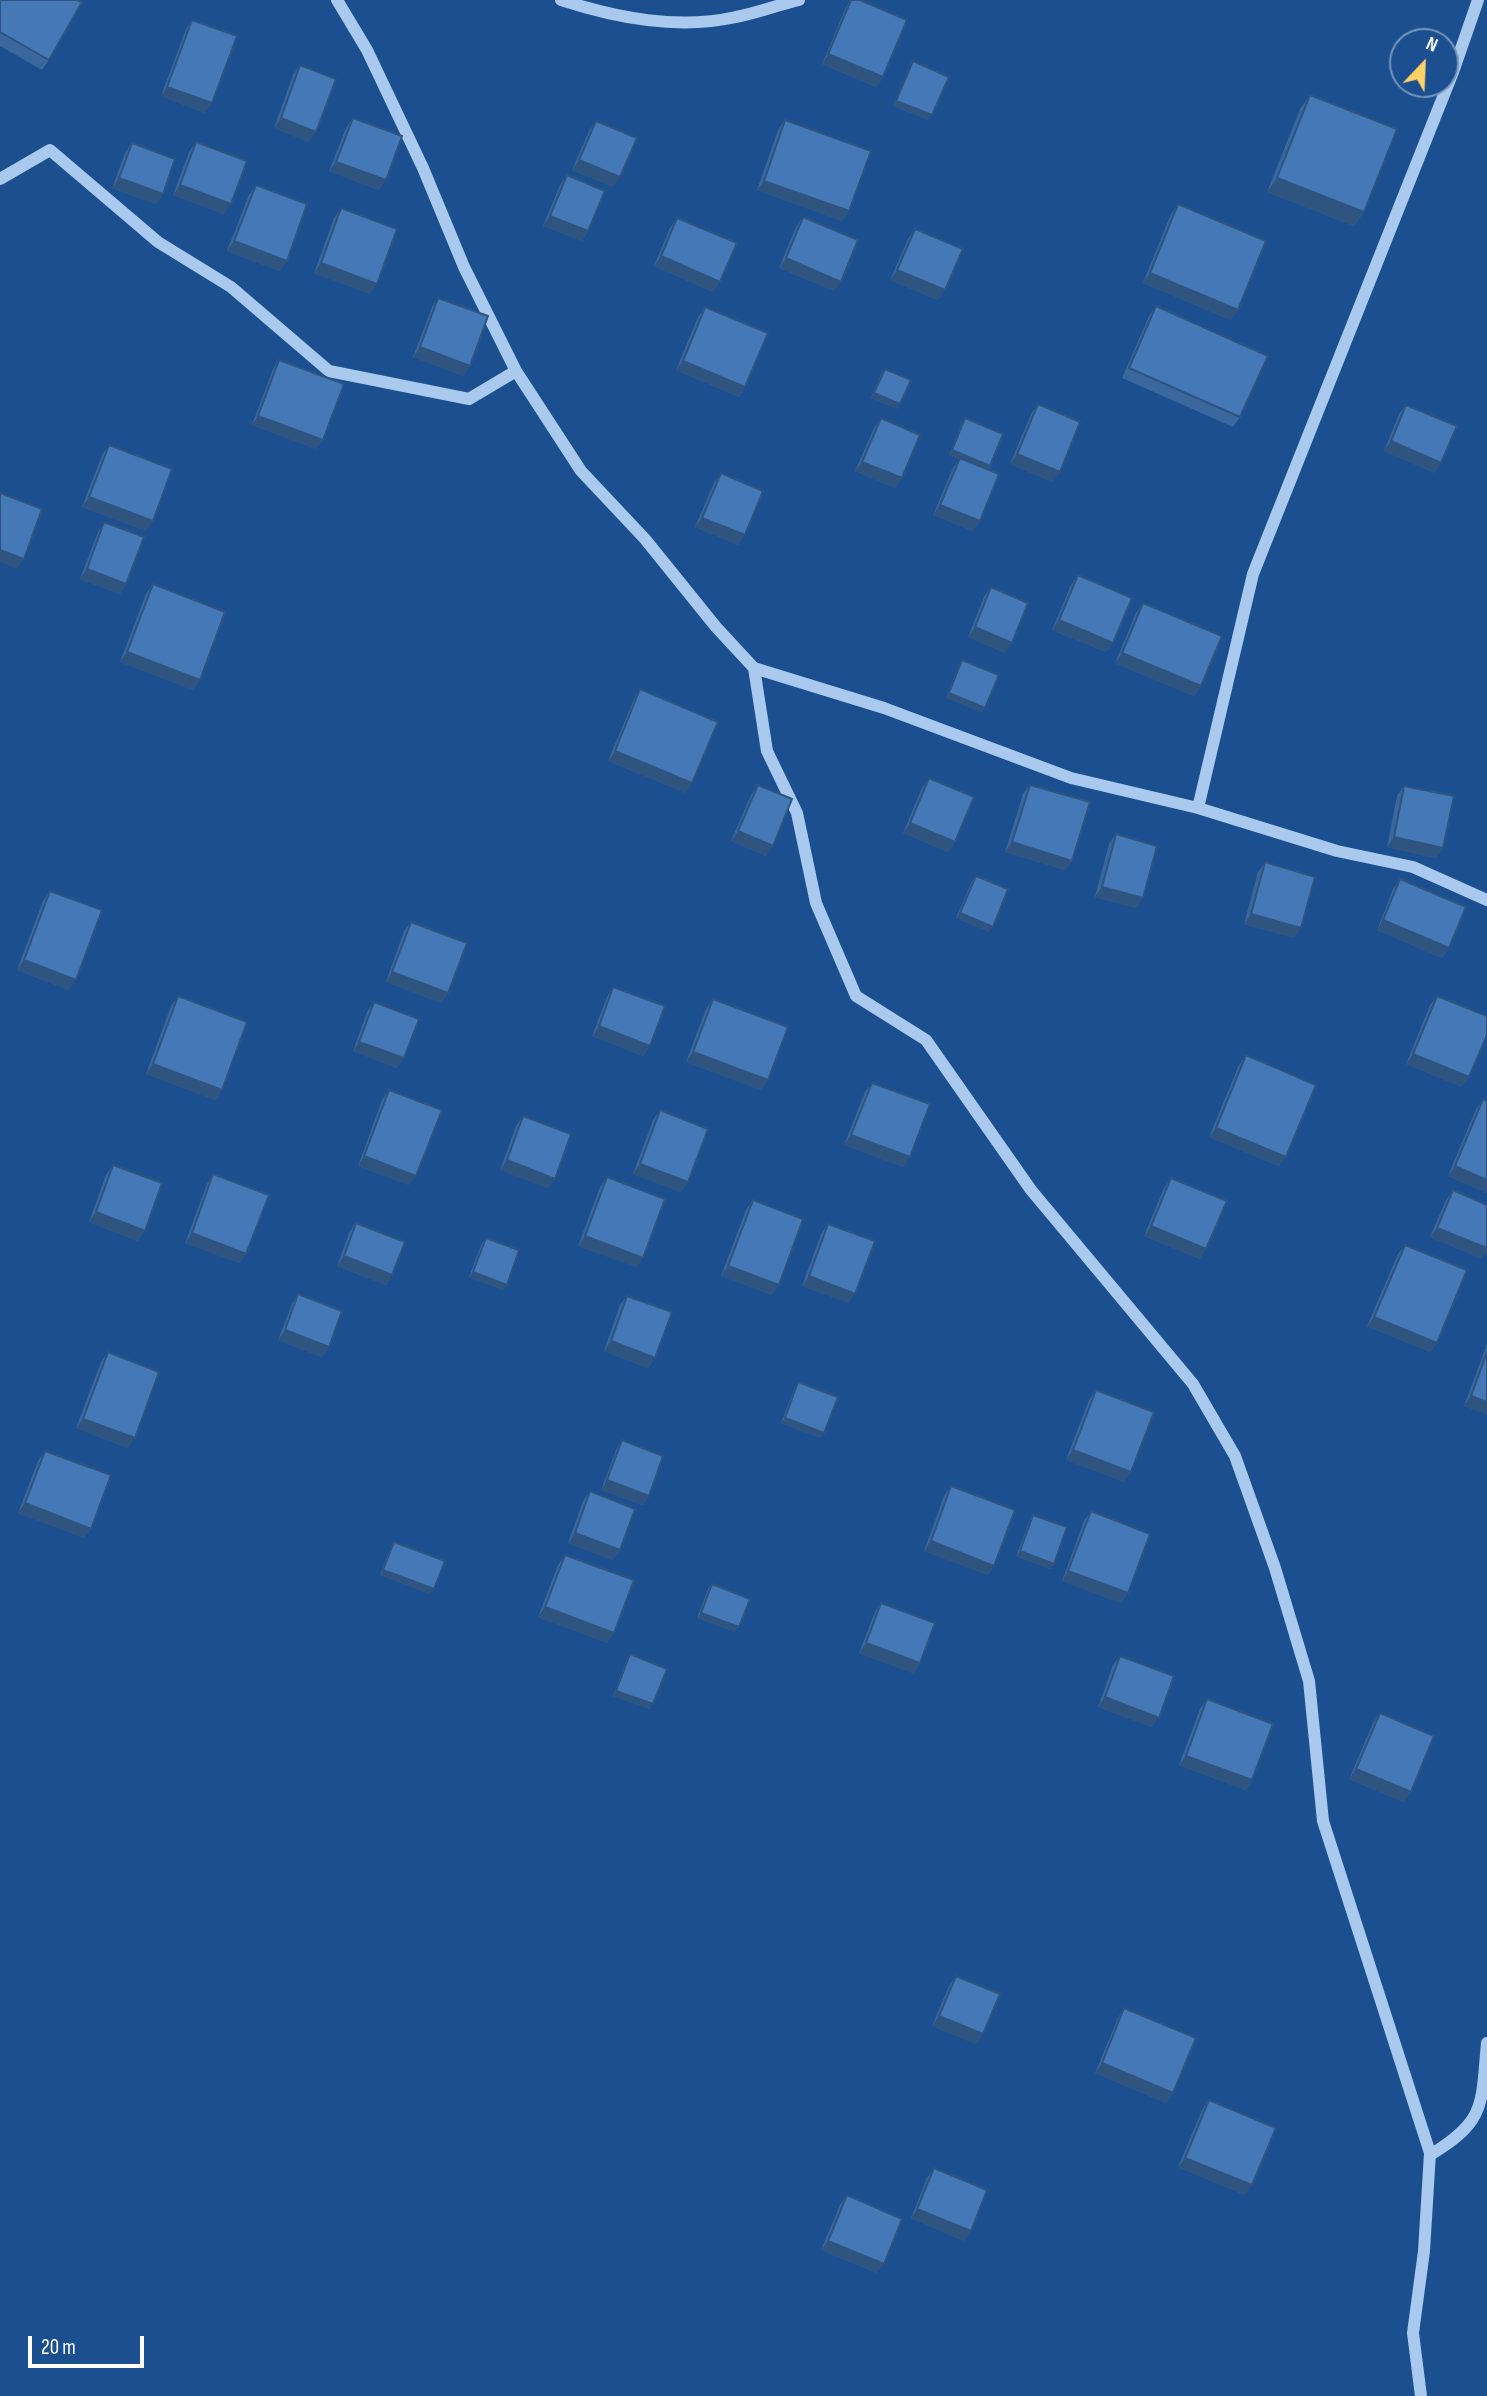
<!DOCTYPE html>
<style>
body{margin:0}
#map{position:relative;width:1487px;height:2396px;overflow:hidden;background:#1b4f8f;font-family:"Sofia Sans Condensed",sans-serif}
canvas{display:block}
.north{position:absolute;left:1389px;top:28px;width:70px;height:70px;box-sizing:border-box;background:#1b4f8f;border:2px solid #7695bc;border-radius:50%;rotate:23deg;font-size:19px;font-weight:700;line-height:28px;text-align:center;color:#fff}
.north::after{content:'';display:block;margin:auto;width:24px;height:32px;background:#ffd166;clip-path:polygon(50% 0,100% 100%,50% 72%,0 100%)}
.scale{position:absolute;left:28px;top:2336px;width:116px;height:32px;box-sizing:border-box;border:4px solid #fff;border-top:0;padding-left:9px;font-size:21px;line-height:24px;white-space:nowrap;color:#fff;-webkit-text-stroke:5px #1b4f8f;paint-order:stroke}
</style>
<div id="map">
<canvas width="1487" height="2396"></canvas>
<div class="north">N</div>
<div class="scale">20 m</div>
</div>
<script>
const context = document.querySelector('canvas').getContext('2d');
context.lineJoin = 'round';
function stroke(path, color, width, dash) {
  context.strokeStyle = color;
  context.lineWidth = width;
  context.lineCap = dash ? 'butt' : 'round';
  context.setLineDash(dash || []);
  context.stroke(path);
}
function fillPath(path, color) {
  context.fillStyle = color;
  context.fill(path, 'evenodd');
}
stroke(new Path2D(`
 M 337,0 L 367,50 L 423,168 L 464,267 L 516,371 L 581,471 L 645,539 L 716,627 L 754,668 L 884,708 L 1071,778 L 1198,808 L 1337,851 L 1413,867 L 1487,900
 M 561,0 C 617,18 678,30 736,17 C 757,13 778,5 799,0
 M 0,179 L 50,150 L 158,242 L 231,287 L 329,371 L 469,399 L 516,371
 M 754,668 L 767,751 L 797,813 L 816,903 L 856,996 L 926,1040 L 1031,1190 L 1193,1384 L 1235,1456 L 1275,1568 L 1309,1681 L 1323,1821 L 1430,2153 L 1424,2251 L 1413,2333 L 1421,2396
 M 1198,808 L 1253,574 L 1453,72 L 1478,0
 M 1430,2155 C 1487,2121 1481,2104 1487,2043`), '#a9c9ee', 12);
fillPath(new Path2D(`
 M 0,0 L 49,60 L 42,70 L 0,46 Z
 M 850,0 L 860,0 L 883,77 L 876,87 L 822,64 L 846,7 Z
 M 192,20 L 205,113 L 161,96 L 186,29 Z
 M 913,61 L 929,120 L 893,106 L 910,66 Z
 M 300,65 L 309,142 L 274,128 L 293,75 Z
 M 1310,95 L 1364,212 L 1354,226 L 1267,192 L 1300,109 Z
 M 353,118 L 379,190 L 329,171 L 346,128 Z
 M 785,120 L 849,211 L 842,221 L 757,190 L 778,130 Z
 M 596,121 L 613,187 L 572,170 L 589,131 Z
 M 196,142 L 224,214 L 173,195 L 189,152 Z
 M 132,143 L 163,194 L 156,204 L 112,188 L 125,153 Z
 M 567,175 L 588,231 L 582,241 L 543,226 L 560,185 Z
 M 256,185 L 280,271 L 227,251 L 249,195 Z
 M 1178,204 L 1231,320 L 1143,283 L 1171,214 Z
 M 341,208 L 370,294 L 314,273 L 334,218 Z
 M 803,217 L 834,291 L 779,268 L 796,227 Z
 M 677,218 L 713,292 L 654,266 L 670,228 Z
 M 915,229 L 945,290 L 938,300 L 890,280 L 908,239 Z
 M 438,298 L 470,366 L 463,376 L 413,357 L 432,307 Z
 M 1156,306 L 1240,417 L 1233,427 L 1122,378 L 1149,316 Z
 M 705,307 L 745,387 L 739,397 L 676,370 L 698,317 Z
 M 279,360 L 316,449 L 252,425 L 273,369 Z
 M 885,369 L 897,409 L 871,398 L 881,374 Z
 M 1038,404 L 1053,482 L 1010,464 L 1031,414 Z
 M 1406,405 L 1435,473 L 1384,451 L 1399,414 Z
 M 881,418 L 902,478 L 895,488 L 855,471 L 874,428 Z
 M 965,418 L 990,466 L 987,469 L 980,521 L 973,531 L 933,515 L 953,468 L 959,459 L 949,455 L 962,423 Z
 M 109,445 L 146,531 L 82,507 L 102,455 Z
 M 721,473 L 738,545 L 695,527 L 714,483 Z
 M 104,522 L 126,584 L 120,594 L 80,579 L 98,532 Z
 M 1078,575 L 1113,643 L 1106,652 L 1052,630 L 1071,585 Z
 M 153,584 L 193,690 L 120,662 L 146,594 Z
 M 991,587 L 1005,653 L 968,637 L 984,597 Z
 M 1143,603 L 1201,686 L 1194,696 L 1115,663 L 1136,613 Z
 M 962,660 L 985,708 L 982,712 L 946,698 L 959,665 Z
 M 640,689 L 686,793 L 608,761 L 634,699 Z
 M 929,778 L 955,842 L 948,852 L 903,833 L 922,788 Z
 M 758,785 L 766,856 L 731,841 L 751,795 Z
 M 1030,785 L 1072,861 L 1065,870 L 1005,852 L 1023,794 Z
 M 1404,786 L 1443,848 L 1436,858 L 1387,847 L 1397,796 Z
 M 1116,834 L 1136,908 L 1095,897 L 1109,844 Z
 M 1265,862 L 1294,938 L 1244,924 L 1258,872 Z
 M 976,876 L 989,932 L 956,918 L 972,881 Z
 M 1400,879 L 1449,948 L 1442,958 L 1377,930 L 1393,889 Z
 M 50,891 L 69,990 L 17,970 L 43,901 Z
 M 411,922 L 448,993 L 441,1003 L 386,982 L 404,931 Z
 M 613,987 L 650,1046 L 643,1056 L 592,1036 L 607,997 Z
 M 178,996 L 222,1090 L 215,1100 L 146,1074 L 171,1006 Z
 M 1437,996 L 1462,1087 L 1406,1064 L 1430,1005 Z
 M 713,999 L 761,1090 L 686,1062 L 706,1009 Z
 M 374,1002 L 404,1058 L 397,1068 L 353,1051 L 367,1012 Z
 M 1246,1055 L 1279,1166 L 1209,1137 L 1239,1065 Z
 M 872,1083 L 903,1167 L 844,1145 L 865,1092 Z
 M 389,1090 L 409,1185 L 358,1166 L 382,1100 Z
 M 1483,1099 L 1487,1101 L 1487,1193 L 1448,1176 L 1476,1109 Z
 M 660,1110 L 681,1192 L 633,1174 L 653,1120 Z
 M 523,1116 L 555,1179 L 548,1188 L 500,1170 L 516,1126 Z
 M 113,1165 L 138,1241 L 89,1222 L 106,1175 Z
 M 213,1174 L 246,1254 L 239,1263 L 185,1243 L 207,1184 Z
 M 607,1177 L 637,1267 L 578,1246 L 600,1187 Z
 M 1171,1178 L 1200,1259 L 1144,1236 L 1164,1188 Z
 M 1453,1190 L 1482,1259 L 1430,1237 L 1446,1200 Z
 M 753,1200 L 772,1295 L 721,1276 L 746,1210 Z
 M 356,1223 L 392,1275 L 386,1285 L 337,1266 L 349,1233 Z
 M 828,1224 L 849,1303 L 802,1286 L 821,1234 Z
 M 486,1238 L 503,1290 L 469,1277 L 482,1243 Z
 M 1405,1245 L 1437,1343 L 1430,1352 L 1367,1326 L 1398,1254 Z
 M 298,1294 L 329,1347 L 322,1357 L 278,1340 L 292,1304 Z
 M 627,1296 L 655,1358 L 648,1368 L 604,1351 L 620,1305 Z
 M 1487,1344 L 1487,1414 L 1464,1406 Z
 M 108,1352 L 128,1448 L 76,1428 L 101,1362 Z
 M 798,1382 L 821,1438 L 781,1423 L 795,1387 Z
 M 1096,1390 L 1124,1482 L 1066,1460 L 1089,1400 Z
 M 622,1440 L 649,1496 L 642,1505 L 601,1490 L 616,1450 Z
 M 45,1451 L 91,1529 L 84,1538 L 18,1513 L 38,1461 Z
 M 951,1486 L 994,1566 L 988,1575 L 924,1551 L 944,1496 Z
 M 590,1491 L 613,1560 L 568,1543 L 583,1501 Z
 M 1091,1511 L 1128,1593 L 1121,1603 L 1062,1581 L 1084,1521 Z
 M 1033,1515 L 1054,1564 L 1050,1569 L 1016,1556 L 1030,1520 Z
 M 394,1542 L 430,1594 L 380,1575 L 391,1547 Z
 M 565,1555 L 607,1643 L 538,1617 L 558,1565 Z
 M 712,1584 L 735,1632 L 697,1618 L 708,1589 Z
 M 881,1603 L 920,1663 L 913,1673 L 859,1653 L 875,1612 Z
 M 630,1654 L 650,1709 L 613,1696 L 627,1659 Z
 M 1120,1656 L 1152,1727 L 1098,1707 L 1113,1665 Z
 M 1207,1699 L 1252,1780 L 1246,1790 L 1179,1765 L 1200,1709 Z
 M 1380,1713 L 1404,1802 L 1349,1779 L 1373,1723 Z
 M 956,1976 L 983,2034 L 976,2044 L 932,2026 L 949,1986 Z
 M 1124,2008 L 1173,2093 L 1166,2103 L 1095,2073 L 1118,2018 Z
 M 1209,2100 L 1245,2195 L 1178,2167 L 1202,2110 Z
 M 934,2168 L 964,2241 L 911,2218 L 927,2178 Z
 M 847,2195 L 877,2273 L 821,2250 L 840,2205 Z`), '#3a679d');
fillPath(new Path2D(`
 M 828,54 L 883,77 L 876,87 L 822,64 Z
 M 167,87 L 212,103 L 205,113 L 161,96 Z
 M 896,101 L 932,115 L 929,120 L 893,106 Z
 M 281,118 L 316,132 L 309,142 L 274,128 Z
 M 579,160 L 620,177 L 613,187 L 572,170 Z
 M 336,162 L 386,180 L 379,190 L 329,171 Z
 M 119,178 L 163,194 L 156,204 L 112,188 Z
 M 1277,178 L 1364,212 L 1354,226 L 1267,192 Z
 M 764,181 L 849,211 L 842,221 L 757,190 Z
 M 180,185 L 231,204 L 224,214 L 173,195 Z
 M 550,216 L 588,231 L 582,241 L 543,226 Z
 M 234,241 L 287,261 L 280,271 L 227,251 Z
 M 661,256 L 720,282 L 713,292 L 654,266 Z
 M 786,258 L 841,282 L 834,291 L 779,268 Z
 M 321,263 L 377,284 L 370,294 L 314,273 Z
 M 897,270 L 945,290 L 938,300 L 890,280 Z
 M 1150,273 L 1238,310 L 1231,320 L 1143,283 Z
 M 420,347 L 470,366 L 463,376 L 413,357 Z
 M 683,361 L 745,387 L 739,397 L 676,370 Z
 M 874,393 L 900,404 L 897,409 L 871,398 Z
 M 258,416 L 323,440 L 316,449 L 252,425 Z
 M 1391,441 L 1441,463 L 1435,473 L 1384,451 Z
 M 952,450 L 990,466 L 986,471 L 949,455 Z
 M 1017,454 L 1060,472 L 1053,482 L 1010,464 Z
 M 862,462 L 902,478 L 895,488 L 855,471 Z
 M 89,497 L 153,521 L 146,531 L 82,507 Z
 M 940,505 L 980,521 L 973,531 L 933,515 Z
 M 702,518 L 745,535 L 738,545 L 695,527 Z
 M 0,550 L 24,559 L 17,569 L 0,562 Z
 M 87,569 L 126,584 L 120,594 L 80,579 Z
 M 1059,620 L 1113,643 L 1106,652 L 1052,630 Z
 M 975,627 L 1012,643 L 1005,653 L 968,637 Z
 M 127,652 L 200,680 L 193,690 L 120,662 Z
 M 1122,653 L 1201,686 L 1194,696 L 1115,663 Z
 M 949,693 L 985,708 L 982,712 L 946,698 Z
 M 615,751 L 692,783 L 686,793 L 608,761 Z
 M 910,823 L 955,842 L 948,852 L 903,833 Z
 M 738,831 L 773,846 L 766,856 L 731,841 Z
 M 1394,837 L 1443,848 L 1436,858 L 1387,847 Z
 M 1012,842 L 1072,861 L 1065,870 L 1005,852 Z
 M 1102,887 L 1143,898 L 1136,908 L 1095,897 Z
 M 960,913 L 993,927 L 989,932 L 956,918 Z
 M 1251,914 L 1301,928 L 1294,938 L 1244,924 Z
 M 1383,920 L 1449,948 L 1442,958 L 1377,930 Z
 M 24,960 L 76,980 L 69,990 L 17,970 Z
 M 392,972 L 448,993 L 441,1003 L 386,982 Z
 M 599,1026 L 650,1046 L 643,1056 L 592,1036 Z
 M 359,1042 L 404,1058 L 397,1068 L 353,1051 Z
 M 693,1052 L 768,1080 L 761,1090 L 686,1062 Z
 M 1413,1054 L 1469,1077 L 1462,1087 L 1406,1064 Z
 M 153,1064 L 222,1090 L 215,1100 L 146,1074 Z
 M 1216,1128 L 1286,1157 L 1279,1166 L 1209,1137 Z
 M 851,1135 L 910,1157 L 903,1167 L 844,1145 Z
 M 364,1156 L 416,1176 L 409,1185 L 358,1166 Z
 M 507,1160 L 555,1179 L 548,1188 L 500,1170 Z
 M 640,1164 L 688,1182 L 681,1192 L 633,1174 Z
 M 1455,1166 L 1487,1180 L 1487,1193 L 1448,1176 Z
 M 96,1212 L 145,1231 L 138,1241 L 89,1222 Z
 M 1151,1226 L 1206,1249 L 1200,1259 L 1144,1236 Z
 M 1437,1228 L 1487,1248 L 1487,1253 L 1482,1259 L 1430,1237 Z
 M 192,1233 L 246,1254 L 239,1263 L 185,1243 Z
 M 585,1236 L 643,1258 L 637,1267 L 578,1246 Z
 M 344,1256 L 392,1275 L 386,1285 L 337,1266 Z
 M 728,1266 L 779,1285 L 772,1295 L 721,1276 Z
 M 473,1272 L 507,1285 L 503,1290 L 469,1277 Z
 M 809,1276 L 855,1294 L 849,1303 L 802,1286 Z
 M 1374,1317 L 1437,1343 L 1430,1352 L 1367,1326 Z
 M 285,1330 L 329,1347 L 322,1357 L 278,1340 Z
 M 611,1341 L 655,1358 L 648,1368 L 604,1351 Z
 M 1471,1396 L 1487,1402 L 1487,1414 L 1464,1406 Z
 M 785,1418 L 824,1433 L 821,1438 L 781,1423 Z
 M 83,1419 L 135,1438 L 128,1448 L 76,1428 Z
 M 1073,1450 L 1131,1472 L 1124,1482 L 1066,1460 Z
 M 607,1480 L 649,1496 L 642,1505 L 601,1490 Z
 M 25,1503 L 91,1529 L 84,1538 L 18,1513 Z
 M 575,1533 L 620,1550 L 613,1560 L 568,1543 Z
 M 931,1541 L 994,1566 L 988,1575 L 924,1551 Z
 M 1020,1551 L 1054,1564 L 1050,1569 L 1016,1556 Z
 M 383,1570 L 434,1589 L 430,1594 L 380,1575 Z
 M 1068,1571 L 1128,1593 L 1121,1603 L 1062,1581 Z
 M 545,1607 L 614,1633 L 607,1643 L 538,1617 Z
 M 701,1613 L 739,1627 L 735,1632 L 697,1618 Z
 M 866,1643 L 920,1663 L 913,1673 L 859,1653 Z
 M 616,1691 L 653,1704 L 650,1709 L 613,1696 Z
 M 1105,1697 L 1159,1718 L 1152,1727 L 1098,1707 Z
 M 1186,1756 L 1252,1780 L 1246,1790 L 1179,1765 Z
 M 1356,1769 L 1411,1792 L 1404,1802 L 1349,1779 Z
 M 939,2016 L 983,2034 L 976,2044 L 932,2026 Z
 M 1102,2063 L 1173,2093 L 1166,2103 L 1095,2073 Z
 M 1185,2158 L 1252,2185 L 1245,2195 L 1178,2167 Z
 M 917,2209 L 971,2231 L 964,2241 L 911,2218 Z
 M 828,2241 L 884,2264 L 877,2273 L 821,2250 Z`), '#305480');
const building = new Path2D(`
 M 0,0 L 77,0 L 82,2 L 49,60 L 0,32 Z
 M 851,0 L 860,0 L 907,20 L 883,77 L 828,54 Z
 M 192,20 L 237,36 L 212,103 L 167,87 Z
 M 913,61 L 949,77 L 932,115 L 896,101 Z
 M 300,65 L 336,79 L 316,132 L 281,118 Z
 M 1310,95 L 1397,129 L 1364,212 L 1277,178 Z
 M 353,118 L 402,136 L 386,180 L 336,162 Z
 M 785,120 L 871,151 L 849,211 L 764,181 Z
 M 596,121 L 637,138 L 620,177 L 579,160 Z
 M 196,142 L 247,161 L 231,204 L 180,185 Z
 M 132,143 L 175,159 L 163,194 L 119,178 Z
 M 567,175 L 605,191 L 588,231 L 550,216 Z
 M 256,185 L 307,204 L 287,261 L 234,241 Z
 M 1178,204 L 1266,241 L 1238,310 L 1150,273 Z
 M 341,208 L 397,229 L 377,284 L 321,263 Z
 M 803,217 L 858,240 L 841,282 L 786,258 Z
 M 677,218 L 737,243 L 720,282 L 661,256 Z
 M 915,229 L 963,249 L 945,290 L 897,270 Z
 M 438,298 L 488,316 L 470,366 L 420,347 Z
 M 1156,306 L 1268,356 L 1240,417 L 1129,368 Z
 M 705,307 L 768,333 L 745,387 L 683,361 Z
 M 279,360 L 344,384 L 323,440 L 258,416 Z
 M 885,369 L 911,380 L 900,404 L 874,393 Z
 M 1038,404 L 1080,422 L 1060,472 L 1017,454 Z
 M 1406,405 L 1457,426 L 1441,463 L 1391,441 Z
 M 881,418 L 920,435 L 902,478 L 862,462 Z
 M 965,418 L 1003,434 L 990,466 L 952,450 Z
 M 109,445 L 172,469 L 153,521 L 89,497 Z
 M 960,458 L 999,474 L 980,521 L 940,505 Z
 M 721,473 L 763,491 L 745,535 L 702,518 Z
 M 0,493 L 42,509 L 24,559 L 0,550 Z
 M 104,522 L 144,537 L 126,584 L 87,569 Z
 M 1078,575 L 1132,598 L 1113,643 L 1059,620 Z
 M 153,584 L 225,612 L 200,680 L 127,652 Z
 M 991,587 L 1028,603 L 1012,643 L 975,627 Z
 M 1143,603 L 1222,636 L 1201,686 L 1122,653 Z
 M 962,660 L 999,675 L 985,708 L 949,693 Z
 M 640,689 L 718,722 L 692,783 L 615,751 Z
 M 929,778 L 974,797 L 955,842 L 910,823 Z
 M 758,785 L 792,799 L 773,846 L 738,831 Z
 M 1030,785 L 1090,802 L 1072,861 L 1012,842 Z
 M 1404,786 L 1454,796 L 1443,848 L 1394,837 Z
 M 1116,834 L 1157,846 L 1143,898 L 1102,887 Z
 M 1265,862 L 1315,877 L 1301,928 L 1251,914 Z
 M 976,876 L 1008,889 L 993,927 L 960,913 Z
 M 1400,879 L 1466,907 L 1449,948 L 1383,920 Z
 M 50,891 L 102,910 L 76,980 L 24,960 Z
 M 411,922 L 467,943 L 448,993 L 392,972 Z
 M 613,987 L 665,1006 L 650,1046 L 599,1026 Z
 M 178,996 L 247,1022 L 222,1090 L 153,1064 Z
 M 1437,996 L 1487,1016 L 1487,1035 L 1469,1077 L 1413,1054 Z
 M 713,999 L 788,1027 L 768,1080 L 693,1052 Z
 M 374,1002 L 419,1019 L 404,1058 L 359,1042 Z
 M 1246,1055 L 1316,1085 L 1286,1157 L 1216,1128 Z
 M 872,1083 L 930,1104 L 910,1157 L 851,1135 Z
 M 389,1090 L 442,1110 L 416,1176 L 364,1156 Z
 M 1483,1099 L 1487,1101 L 1487,1180 L 1455,1166 Z
 M 660,1110 L 708,1129 L 688,1182 L 640,1164 Z
 M 523,1116 L 571,1134 L 555,1179 L 507,1160 Z
 M 113,1165 L 162,1183 L 145,1231 L 96,1212 Z
 M 213,1174 L 269,1195 L 246,1254 L 192,1233 Z
 M 607,1177 L 665,1199 L 643,1258 L 585,1236 Z
 M 1171,1178 L 1227,1201 L 1206,1249 L 1151,1226 Z
 M 1453,1190 L 1487,1205 L 1487,1248 L 1437,1228 Z
 M 753,1200 L 803,1219 L 779,1285 L 728,1266 Z
 M 356,1223 L 405,1242 L 392,1275 L 344,1256 Z
 M 828,1224 L 875,1241 L 855,1294 L 809,1276 Z
 M 486,1238 L 519,1250 L 507,1285 L 473,1272 Z
 M 1405,1245 L 1467,1270 L 1437,1343 L 1374,1317 Z
 M 298,1294 L 342,1311 L 329,1347 L 285,1330 Z
 M 627,1296 L 672,1312 L 655,1358 L 611,1341 Z
 M 108,1352 L 159,1372 L 135,1438 L 83,1419 Z
 M 1487,1352 L 1487,1402 L 1471,1396 Z
 M 798,1382 L 838,1397 L 824,1433 L 785,1418 Z
 M 1096,1390 L 1154,1412 L 1131,1472 L 1073,1450 Z
 M 622,1440 L 663,1456 L 649,1496 L 607,1480 Z
 M 45,1451 L 111,1475 L 91,1529 L 25,1503 Z
 M 951,1486 L 1015,1510 L 994,1566 L 931,1541 Z
 M 590,1491 L 635,1509 L 620,1550 L 575,1533 Z
 M 1091,1511 L 1150,1534 L 1128,1593 L 1068,1571 Z
 M 1033,1515 L 1067,1527 L 1054,1564 L 1020,1551 Z
 M 394,1542 L 445,1561 L 434,1589 L 383,1570 Z
 M 565,1555 L 634,1580 L 614,1633 L 545,1607 Z
 M 712,1584 L 750,1599 L 739,1627 L 701,1613 Z
 M 881,1603 L 935,1623 L 920,1663 L 866,1643 Z
 M 630,1654 L 667,1669 L 653,1704 L 616,1691 Z
 M 1120,1656 L 1174,1676 L 1159,1718 L 1105,1697 Z
 M 1207,1699 L 1273,1724 L 1252,1780 L 1186,1756 Z
 M 1380,1713 L 1434,1736 L 1411,1792 L 1356,1769 Z
 M 956,1976 L 1000,1994 L 983,2034 L 939,2016 Z
 M 1124,2008 L 1196,2038 L 1173,2093 L 1102,2063 Z
 M 1209,2100 L 1276,2128 L 1252,2185 L 1185,2158 Z
 M 934,2168 L 987,2190 L 971,2231 L 917,2209 Z
 M 847,2195 L 902,2219 L 884,2264 L 828,2241 Z`);
fillPath(building, '#4478b7');
stroke(building, '#305480', 2);
</script>
